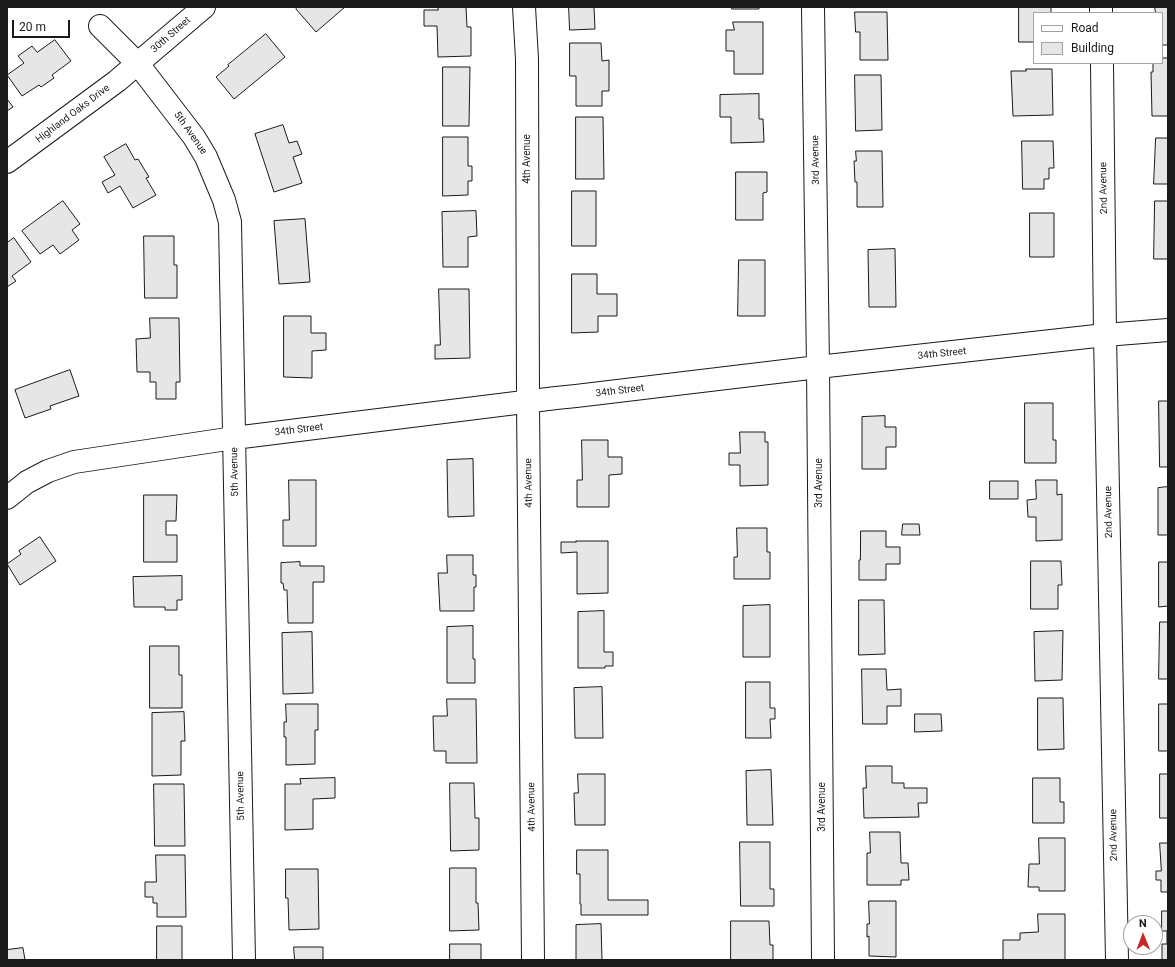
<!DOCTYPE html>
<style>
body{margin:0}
#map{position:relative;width:1175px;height:967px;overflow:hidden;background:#fff;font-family:Roboto,sans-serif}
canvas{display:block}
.frame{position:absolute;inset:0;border:8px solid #1a1a1a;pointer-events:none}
.legend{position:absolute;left:1033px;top:12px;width:130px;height:52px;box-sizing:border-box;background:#fff;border:1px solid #a3a3a3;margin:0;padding:5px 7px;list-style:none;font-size:12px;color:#1a1a1a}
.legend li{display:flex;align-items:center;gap:8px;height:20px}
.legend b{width:20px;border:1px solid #a3a3a3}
.north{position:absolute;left:1123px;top:915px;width:40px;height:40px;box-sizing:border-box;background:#fff;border:1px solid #a3a3a3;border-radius:50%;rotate:359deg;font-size:11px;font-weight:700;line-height:16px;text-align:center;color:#1a1a1a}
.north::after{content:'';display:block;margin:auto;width:14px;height:18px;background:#c62828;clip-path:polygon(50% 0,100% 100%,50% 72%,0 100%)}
.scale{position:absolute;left:12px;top:20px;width:58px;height:18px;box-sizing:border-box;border:2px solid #1a1a1a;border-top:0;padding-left:5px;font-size:12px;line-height:14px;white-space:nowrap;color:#1a1a1a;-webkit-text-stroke:3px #fff;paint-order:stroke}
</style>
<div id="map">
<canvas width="1175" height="967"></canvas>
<div class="frame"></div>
<ul class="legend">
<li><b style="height:5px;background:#fff"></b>Road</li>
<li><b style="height:11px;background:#e6e6e6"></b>Building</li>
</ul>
<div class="north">N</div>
<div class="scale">20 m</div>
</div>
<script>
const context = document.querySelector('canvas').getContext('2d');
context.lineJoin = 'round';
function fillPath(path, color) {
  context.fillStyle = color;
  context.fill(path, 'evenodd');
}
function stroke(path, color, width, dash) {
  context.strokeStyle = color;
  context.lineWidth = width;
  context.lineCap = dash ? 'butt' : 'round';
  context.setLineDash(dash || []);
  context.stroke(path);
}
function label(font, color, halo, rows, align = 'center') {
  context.font = font + ' Roboto,sans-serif';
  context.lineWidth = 3;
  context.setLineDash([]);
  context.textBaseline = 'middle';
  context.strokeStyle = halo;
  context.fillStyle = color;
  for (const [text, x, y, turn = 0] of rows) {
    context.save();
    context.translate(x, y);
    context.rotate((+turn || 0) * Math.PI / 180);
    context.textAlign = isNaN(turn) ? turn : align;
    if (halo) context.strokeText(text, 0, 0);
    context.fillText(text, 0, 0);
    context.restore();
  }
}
const building = new Path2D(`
 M 298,7 L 345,7 L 316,32 L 296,9 Z
 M 438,7 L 466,7 L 467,27 L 471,27 L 471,56 L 438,57 L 437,26 L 424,26 L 424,10 L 438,10 Z
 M 569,7 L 594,7 L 595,29 L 570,30 Z
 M 732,7 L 759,7 L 759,9 L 732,9 Z
 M 1019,7 L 1051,7 L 1051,13 L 1034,13 L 1034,42 L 1019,42 Z
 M 1155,7 L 1168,7 L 1168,45 L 1162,45 L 1162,13 L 1156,13 Z
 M 855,12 L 887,12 L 888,60 L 860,60 L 860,32 L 856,32 Z
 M 733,22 L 763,22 L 763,74 L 734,74 L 734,51 L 726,51 L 726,30 L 734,30 Z
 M 266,34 L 285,57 L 234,99 L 216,77 L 229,66 L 228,65 Z
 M 55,40 L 71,61 L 52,75 L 54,78 L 41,87 L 39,85 L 22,96 L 7,75 L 24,63 L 18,56 L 32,46 L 37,52 Z
 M 570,43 L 601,43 L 602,61 L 609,60 L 609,91 L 602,91 L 602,106 L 576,106 L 576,76 L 570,76 Z
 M 1162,58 L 1168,58 L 1168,116 L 1152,116 L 1151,72 L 1153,72 L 1153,63 L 1162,63 Z
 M 443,67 L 470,67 L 469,126 L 443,126 Z
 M 1026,69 L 1052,69 L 1053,115 L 1013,116 L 1011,71 L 1026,71 Z
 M 855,75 L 881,75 L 882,130 L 856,131 Z
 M 759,94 L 759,119 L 763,119 L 764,142 L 731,143 L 731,117 L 720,117 L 720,95 Z
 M 7,99 L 13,107 L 7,111 Z
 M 576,117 L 603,117 L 604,179 L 576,179 Z
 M 283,125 L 289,143 L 297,141 L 302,154 L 293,157 L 302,183 L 274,192 L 255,134 Z
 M 443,137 L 468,137 L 468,166 L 472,166 L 472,181 L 468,181 L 468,195 L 443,196 Z
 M 1156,138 L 1168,138 L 1168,184 L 1154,184 Z
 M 1022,141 L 1053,141 L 1054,168 L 1049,168 L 1049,179 L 1044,179 L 1044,189 L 1023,189 Z
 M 126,144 L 135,160 L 138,159 L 149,177 L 146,178 L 156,195 L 133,208 L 120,186 L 108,193 L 102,182 L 115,175 L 104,157 Z
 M 856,151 L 882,151 L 883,207 L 857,207 L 857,182 L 855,182 L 854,161 L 856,161 Z
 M 736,172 L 767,172 L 767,192 L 763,193 L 763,220 L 736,220 Z
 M 572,191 L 596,191 L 596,246 L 572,246 Z
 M 63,201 L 80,224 L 72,230 L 79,240 L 60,254 L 53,245 L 40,254 L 22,231 Z
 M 1155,201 L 1168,201 L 1168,259 L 1154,259 Z
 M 476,211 L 477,236 L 468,237 L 468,267 L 443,267 L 442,212 Z
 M 1030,213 L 1054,213 L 1054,257 L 1030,257 Z
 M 305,219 L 310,282 L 279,284 L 274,221 Z
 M 144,236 L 174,236 L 174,265 L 177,265 L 177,298 L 145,298 Z
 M 14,238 L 31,262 L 12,276 L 16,281 L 7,287 L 7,243 Z
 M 895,249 L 896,307 L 869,307 L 868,250 Z
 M 739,260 L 765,260 L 765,316 L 738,316 Z
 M 572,274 L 597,274 L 597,294 L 617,294 L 617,316 L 598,316 L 598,332 L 572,333 Z
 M 439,289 L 469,289 L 470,358 L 435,359 L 435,345 L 440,345 Z
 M 284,316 L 311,316 L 311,333 L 326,333 L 326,350 L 312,351 L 312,378 L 284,377 Z
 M 150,318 L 179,318 L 180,382 L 176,382 L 176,399 L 156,399 L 156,382 L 150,382 L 150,372 L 137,372 L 136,339 L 150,338 Z
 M 70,370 L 79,396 L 50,406 L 51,409 L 25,418 L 15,390 Z
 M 1159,401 L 1168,401 L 1168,467 L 1160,467 Z
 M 1025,403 L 1053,403 L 1053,440 L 1056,440 L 1056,463 L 1025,463 Z
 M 885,416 L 885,427 L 896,427 L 896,447 L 886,447 L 886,469 L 862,469 L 862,417 Z
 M 740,432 L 765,432 L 765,442 L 768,442 L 768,485 L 740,486 L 740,465 L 729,465 L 729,453 L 740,453 Z
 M 582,440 L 608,440 L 608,457 L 622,457 L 622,474 L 609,475 L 609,507 L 577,507 L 577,480 L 582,480 Z
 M 473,459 L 474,516 L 448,517 L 447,460 Z
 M 289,480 L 316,480 L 316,546 L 283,546 L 283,520 L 289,520 Z
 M 1036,480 L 1057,480 L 1057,495 L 1062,494 L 1062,540 L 1036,541 L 1036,517 L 1028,517 L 1027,500 L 1036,499 Z
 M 990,481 L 1018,481 L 1018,499 L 990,499 Z
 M 1168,487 L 1168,535 L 1158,535 L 1158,488 Z
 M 144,495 L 177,495 L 176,521 L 166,521 L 166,535 L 177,535 L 177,562 L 144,562 Z
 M 903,524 L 919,524 L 920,535 L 902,535 Z
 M 737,528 L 767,528 L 767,552 L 770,552 L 770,579 L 734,579 L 734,557 L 737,557 Z
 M 861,531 L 886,531 L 886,547 L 900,547 L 900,564 L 886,564 L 886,580 L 859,580 L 859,560 L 860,560 Z
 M 40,537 L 56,561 L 20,585 L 7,564 L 21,554 L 19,551 Z
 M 576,541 L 608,541 L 608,593 L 577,594 L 577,552 L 561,553 L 561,542 L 576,542 Z
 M 447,555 L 473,555 L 473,575 L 476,575 L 476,587 L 474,587 L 474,611 L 440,611 L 438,573 L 447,573 Z
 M 1031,561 L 1061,561 L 1062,585 L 1058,585 L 1058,609 L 1031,609 Z
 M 300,562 L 300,566 L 324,566 L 324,582 L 313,582 L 313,623 L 288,623 L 287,590 L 284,590 L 283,583 L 281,583 L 281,563 Z
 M 1159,562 L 1168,562 L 1168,606 L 1159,607 Z
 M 182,576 L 182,600 L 177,600 L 177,610 L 165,610 L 165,607 L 134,607 L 133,577 Z
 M 859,600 L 884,600 L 885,654 L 859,655 Z
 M 770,605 L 770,657 L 743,657 L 743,606 Z
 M 604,611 L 604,652 L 613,652 L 613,666 L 605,666 L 605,668 L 578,668 L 578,612 Z
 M 1160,622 L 1168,622 L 1168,679 L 1159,679 Z
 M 473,626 L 473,659 L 475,659 L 475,683 L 447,683 L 447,627 Z
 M 1063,631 L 1062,680 L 1035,681 L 1034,632 Z
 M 312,632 L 313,693 L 283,694 L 282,633 Z
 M 150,646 L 179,646 L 179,675 L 182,675 L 182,708 L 150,708 Z
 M 862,669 L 886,669 L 887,690 L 901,689 L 901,706 L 887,706 L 887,724 L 863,724 Z
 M 746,682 L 770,682 L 770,708 L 775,708 L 775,719 L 770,719 L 771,738 L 746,738 Z
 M 602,687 L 603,738 L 575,738 L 574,688 Z
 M 1038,698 L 1063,698 L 1064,749 L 1038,750 Z
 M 447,699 L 476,699 L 477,763 L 446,763 L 446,751 L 434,751 L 433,716 L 447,716 Z
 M 286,704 L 318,704 L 318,730 L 315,730 L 315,764 L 286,765 L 286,737 L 284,737 L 284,722 L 286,722 Z
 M 1159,704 L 1168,704 L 1168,751 L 1159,751 Z
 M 184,712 L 185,741 L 181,741 L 181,775 L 152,776 L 152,713 Z
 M 915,714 L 941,714 L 942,731 L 915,732 Z
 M 866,766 L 892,766 L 892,783 L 904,783 L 904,788 L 927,788 L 927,803 L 918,803 L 919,817 L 864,818 L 863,788 L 866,788 Z
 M 771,770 L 773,825 L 747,825 L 746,771 Z
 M 578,774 L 605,774 L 605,825 L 575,825 L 574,793 L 578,793 Z
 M 1160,774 L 1168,774 L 1168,818 L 1160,818 Z
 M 335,778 L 335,798 L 313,799 L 313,829 L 285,830 L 285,784 L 301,784 L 300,779 Z
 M 1033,778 L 1060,778 L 1060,802 L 1064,802 L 1064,823 L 1033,823 Z
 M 450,783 L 474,783 L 475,818 L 479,818 L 479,850 L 451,851 Z
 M 154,784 L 184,784 L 185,846 L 155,846 Z
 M 870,832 L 900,832 L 901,863 L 908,863 L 909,880 L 901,880 L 901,885 L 867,885 L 867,853 L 870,853 Z
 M 1039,838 L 1065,838 L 1065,891 L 1039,891 L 1039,887 L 1028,887 L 1029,864 L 1039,864 Z
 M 740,842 L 770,842 L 770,889 L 774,889 L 774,906 L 741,906 Z
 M 1160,843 L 1168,843 L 1168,892 L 1161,892 L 1161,880 L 1156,880 L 1156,871 L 1161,871 Z
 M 577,850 L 608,850 L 608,900 L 648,900 L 648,915 L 581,915 L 581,904 L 580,904 L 580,874 L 577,874 Z
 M 156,855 L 185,855 L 186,917 L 157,917 L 157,903 L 153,903 L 153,897 L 145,897 L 145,882 L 156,882 Z
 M 450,868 L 476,868 L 476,903 L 478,903 L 479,930 L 450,931 Z
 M 286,869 L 318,869 L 319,929 L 289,930 L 288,898 L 286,898 Z
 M 869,901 L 896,901 L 896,957 L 869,956 L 869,936 L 867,937 L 867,924 L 869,924 Z
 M 1162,911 L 1168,911 L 1168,960 L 1162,960 L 1162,944 L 1167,944 L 1167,931 L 1162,931 Z
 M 1038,914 L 1065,914 L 1065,960 L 1003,960 L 1003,940 L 1020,940 L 1020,933 L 1038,932 Z
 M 731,921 L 769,921 L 770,945 L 773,945 L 773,960 L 731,960 Z
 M 601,924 L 602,960 L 576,960 L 576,925 Z
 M 157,926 L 182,926 L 182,960 L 157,960 Z
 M 450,944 L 481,944 L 481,960 L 450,960 Z
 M 294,947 L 323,947 L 323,960 L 295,960 Z
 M 23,948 L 25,960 L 7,960 L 7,950 Z`);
fillPath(building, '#e6e6e6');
stroke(building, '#1a1a1a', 1);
const minor = new Path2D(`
 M 524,7 L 527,59 L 528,402 L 533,960
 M 813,7 L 818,367 L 823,960
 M 1101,7 L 1101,13
 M 100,26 L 138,64 L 194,137 L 206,157 L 224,200 L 230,222 L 244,960
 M 1102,63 L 1105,335 L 1117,960
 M 7,162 L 117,81 L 204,7
 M 7,498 L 27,482 L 48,471 L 74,462 L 234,438 L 556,398 L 576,396 L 818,367 L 1105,335 L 1168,330`);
stroke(minor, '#1a1a1a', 24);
stroke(minor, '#fff', 22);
label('10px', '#1a1a1a', '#fff', [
 ["30th Street",171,35,-41],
 ["Highland Oaks Drive",73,114,-37],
 ["5th Avenue",190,133,55],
 ["4th Avenue",527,159,-90],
 ["3rd Avenue",816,160,-91],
 ["2nd Avenue",1104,188,-91],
 ["34th Street",942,354,-6],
 ["34th Street",620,391,-7],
 ["34th Street",299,430,-7],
 ["5th Avenue",235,472,-91],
 ["4th Avenue",529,483,-91],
 ["3rd Avenue",819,483,-90],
 ["2nd Avenue",1109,512,-91],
 ["5th Avenue",241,796,-91],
 ["4th Avenue",532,807,-91],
 ["3rd Avenue",822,807,-90],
 ["2nd Avenue",1114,835,-91]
]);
</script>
